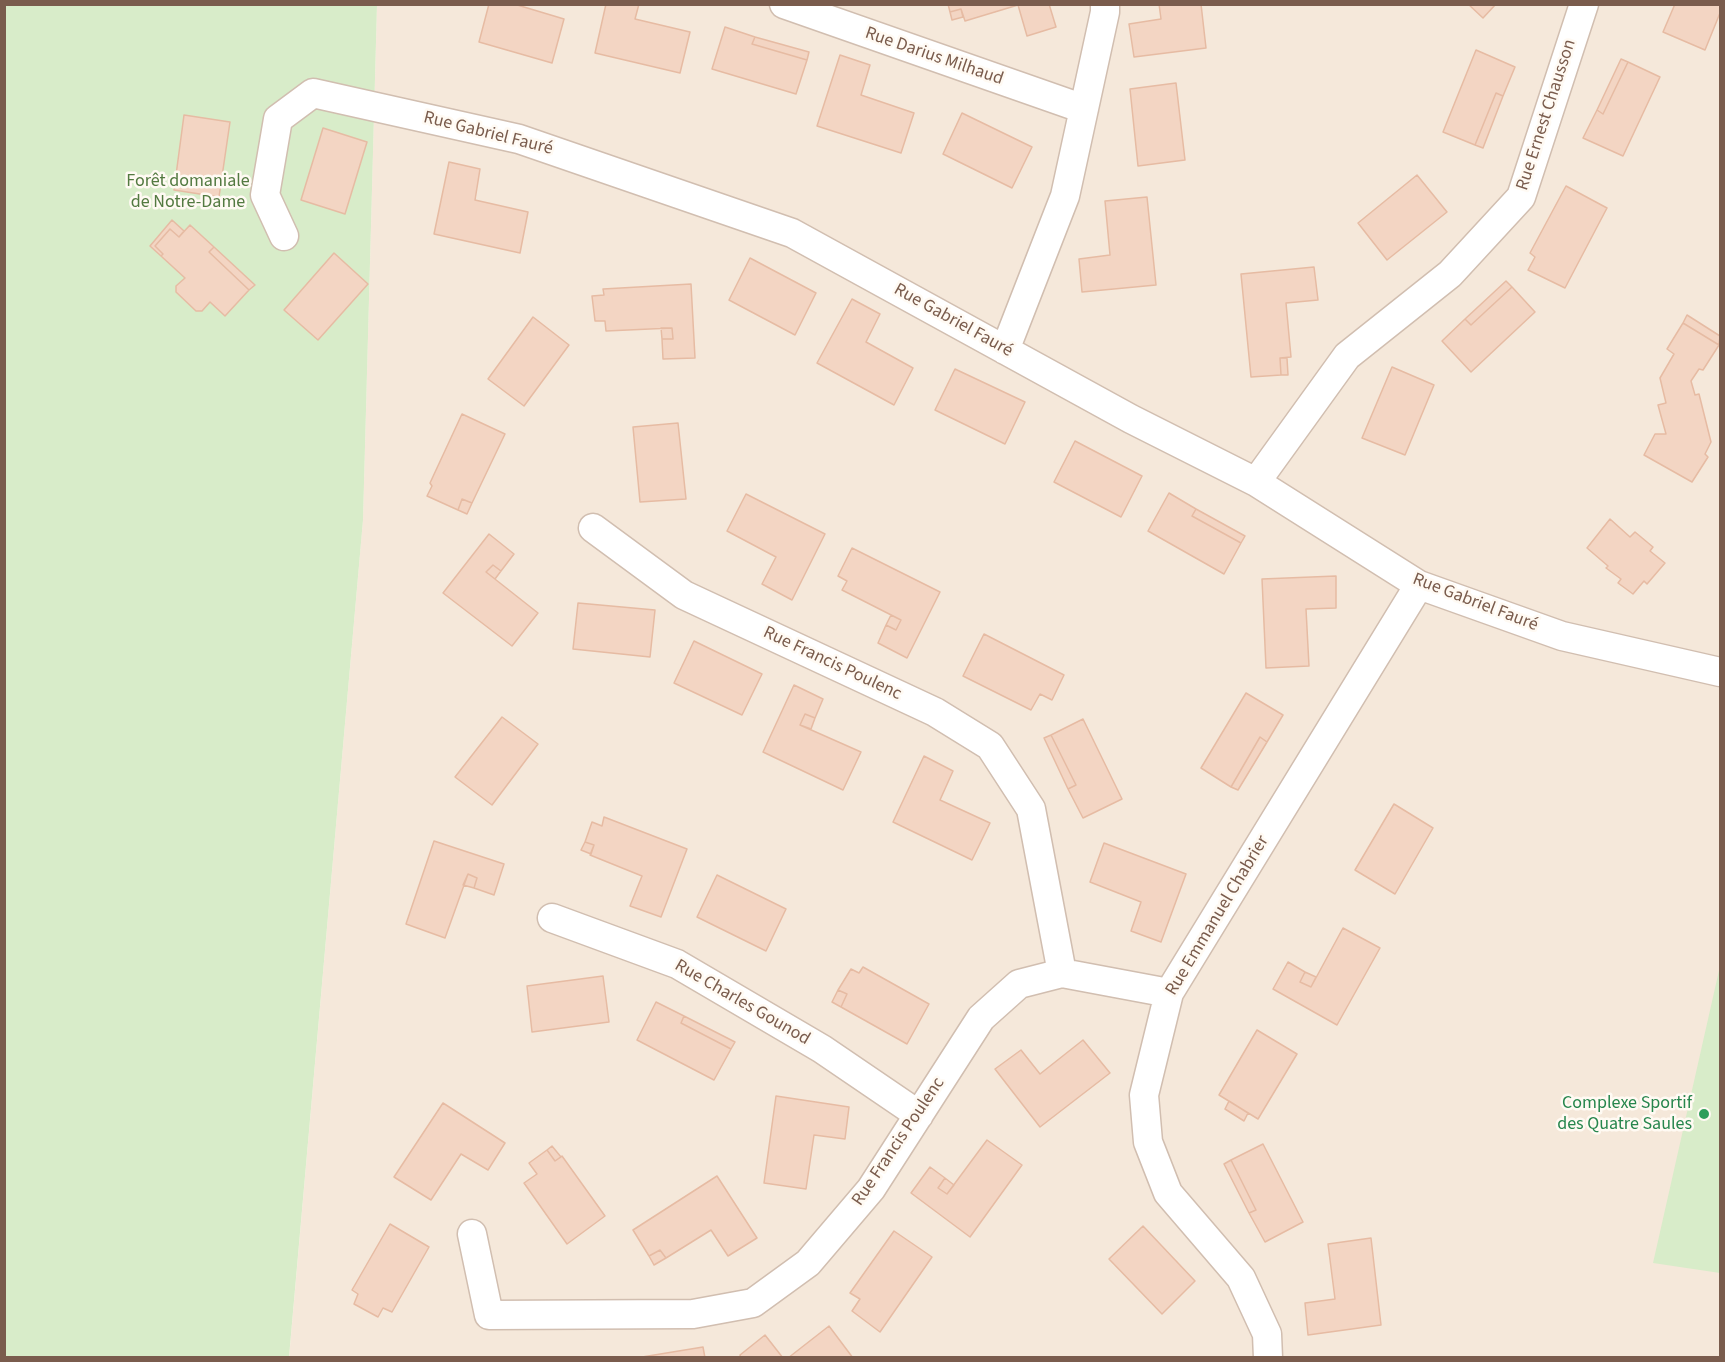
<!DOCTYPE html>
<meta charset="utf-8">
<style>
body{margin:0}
#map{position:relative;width:1725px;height:1362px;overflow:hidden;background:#fdf6ec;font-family:"Source Sans 3",sans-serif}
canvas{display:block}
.frame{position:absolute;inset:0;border:6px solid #7a5c4d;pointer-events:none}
</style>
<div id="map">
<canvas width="1725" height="1362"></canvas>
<div class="frame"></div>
</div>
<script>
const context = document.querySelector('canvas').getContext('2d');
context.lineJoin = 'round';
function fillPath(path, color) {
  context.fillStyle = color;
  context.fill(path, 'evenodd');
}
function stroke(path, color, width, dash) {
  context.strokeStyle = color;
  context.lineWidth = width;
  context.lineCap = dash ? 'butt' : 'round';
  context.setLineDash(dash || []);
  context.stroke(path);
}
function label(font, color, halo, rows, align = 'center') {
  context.font = font + ' "Source Sans 3",sans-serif';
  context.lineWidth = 5;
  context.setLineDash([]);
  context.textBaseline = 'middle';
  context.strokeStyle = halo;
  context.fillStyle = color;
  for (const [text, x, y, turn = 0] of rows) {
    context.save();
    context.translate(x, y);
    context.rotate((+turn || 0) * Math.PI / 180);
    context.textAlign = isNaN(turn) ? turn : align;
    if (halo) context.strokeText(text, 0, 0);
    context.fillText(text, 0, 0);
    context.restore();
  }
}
fillPath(new Path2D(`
 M 377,5 L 1720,5 L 1720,1357 L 289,1358 L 363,520 Z`), '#f5e8da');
fillPath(new Path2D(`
 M 5,5 L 377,5 L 363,520 L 289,1357 L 5,1358 Z
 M 1720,966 L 1720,1273 L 1653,1263 Z`), '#d8ecc9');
const building = new Path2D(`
 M 489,4 L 514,4 L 564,19 L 552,63 L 479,42 Z
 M 606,4 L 639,4 L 635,19 L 690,32 L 680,73 L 595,53 Z
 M 948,4 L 1049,4 L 1056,27 L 1027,36 L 1018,5 L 965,21 L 961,9 L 950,12 Z
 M 1159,4 L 1201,4 L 1206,48 L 1134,57 L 1129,24 L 1161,19 Z
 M 1468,4 L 1496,4 L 1483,18 Z
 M 1675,4 L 1720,4 L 1720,13 L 1705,50 L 1663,32 Z
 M 961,9 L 963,17 L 952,20 L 950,12 Z
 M 725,27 L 755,37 L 752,44 L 807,60 L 796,94 L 712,69 Z
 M 755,37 L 809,52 L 807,60 L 752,44 Z
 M 1476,50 L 1515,67 L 1503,96 L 1496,93 L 1475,145 L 1443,132 Z
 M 840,55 L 870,65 L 861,95 L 914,113 L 901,153 L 817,126 Z
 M 1621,59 L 1628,62 L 1603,114 L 1597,110 Z
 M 1628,62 L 1660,77 L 1623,156 L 1583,138 L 1597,110 L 1603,114 Z
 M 1176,83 L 1185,160 L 1138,166 L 1130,89 Z
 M 1496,93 L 1503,96 L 1483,148 L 1475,145 Z
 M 962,113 L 1032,147 L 1012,188 L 943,154 Z
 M 184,115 L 230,122 L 219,197 L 174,190 Z
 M 323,128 L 367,142 L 345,214 L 301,200 Z
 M 449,162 L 480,169 L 475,200 L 528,212 L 520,253 L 434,234 Z
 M 1417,175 L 1447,212 L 1387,260 L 1358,223 Z
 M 1566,186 L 1607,208 L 1565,288 L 1528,270 L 1535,257 L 1530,253 Z
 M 1147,197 L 1156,285 L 1082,292 L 1079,259 L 1110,255 L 1105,201 Z
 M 172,220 L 184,231 L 179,237 L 170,229 L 155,246 L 163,254 L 161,256 L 150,246 Z
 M 190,225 L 214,247 L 209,252 L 249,290 L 225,316 L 210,302 L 202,311 L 196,311 L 176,292 L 176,286 L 185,278 L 161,256 L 163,254 L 155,246 L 170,229 L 179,237 Z
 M 214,247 L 255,285 L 249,290 L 209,252 Z
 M 334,253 L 368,284 L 318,340 L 284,310 Z
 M 750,258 L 816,293 L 795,335 L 729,300 Z
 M 1314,267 L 1318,300 L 1286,303 L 1291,357 L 1280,358 L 1281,375 L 1251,377 L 1241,274 Z
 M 1506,281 L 1512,287 L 1471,325 L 1465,319 Z
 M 691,284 L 695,358 L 663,359 L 662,339 L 673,339 L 672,328 L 606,331 L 605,321 L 595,321 L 592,296 L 604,295 L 603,289 Z
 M 1512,287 L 1535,312 L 1471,372 L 1442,341 L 1465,319 L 1471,325 Z
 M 852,299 L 880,314 L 866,342 L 913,368 L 894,405 L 817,363 Z
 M 1687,315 L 1720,336 L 1719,345 L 1683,323 Z
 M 533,317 L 569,345 L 524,406 L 488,379 Z
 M 1683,323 L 1719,345 L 1703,370 L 1699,369 L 1691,381 L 1695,395 L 1699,394 L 1711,442 L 1705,454 L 1708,457 L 1692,482 L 1644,455 L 1655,434 L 1666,434 L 1658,405 L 1666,403 L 1660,378 L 1674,354 L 1667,349 Z
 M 661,328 L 672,328 L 673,339 L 662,339 Z
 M 1280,358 L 1287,358 L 1288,375 L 1281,375 Z
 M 1392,367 L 1434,385 L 1405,455 L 1362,438 Z
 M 955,369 L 1025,402 L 1005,444 L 935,410 Z
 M 462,414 L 505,434 L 472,503 L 462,499 L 458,510 L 427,496 L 432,486 L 430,483 Z
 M 678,423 L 686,499 L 640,502 L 633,427 Z
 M 1075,441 L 1142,476 L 1121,517 L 1054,482 Z
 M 1169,493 L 1196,509 L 1192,516 L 1241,543 L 1224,574 L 1148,531 Z
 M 746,494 L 825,534 L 792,600 L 762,584 L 776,557 L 727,531 Z
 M 462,499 L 472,503 L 467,514 L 458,510 Z
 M 1196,509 L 1245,536 L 1241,543 L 1192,516 Z
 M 1610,519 L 1630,537 L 1635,532 L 1653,547 L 1650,551 L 1665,563 L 1647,584 L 1644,581 L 1633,594 L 1618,583 L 1621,579 L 1606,568 L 1608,566 L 1587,548 Z
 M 489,534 L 514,554 L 501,571 L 493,565 L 486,572 L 538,613 L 512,646 L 443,593 Z
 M 852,548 L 940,592 L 907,658 L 878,643 L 886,625 L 896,630 L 901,620 L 842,590 L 847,581 L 838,576 Z
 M 493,565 L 501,571 L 495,579 L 486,572 Z
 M 1336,576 L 1336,608 L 1306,609 L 1309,666 L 1266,668 L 1262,579 Z
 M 578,603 L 655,610 L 650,657 L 573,649 Z
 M 891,615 L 901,620 L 896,630 L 886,625 Z
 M 984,634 L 1064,675 L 1052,700 L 1040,694 L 1031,710 L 963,676 Z
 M 694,641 L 762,674 L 742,715 L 674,683 Z
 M 794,685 L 823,699 L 815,718 L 805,714 L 800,725 L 861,752 L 843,790 L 763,752 Z
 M 1246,693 L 1283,715 L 1267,742 L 1260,737 L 1231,787 L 1201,768 Z
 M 805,714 L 815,718 L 811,729 L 800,725 Z
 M 502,717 L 538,744 L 492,805 L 455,777 Z
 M 1083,719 L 1122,799 L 1083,818 L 1068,789 L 1076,785 L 1051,735 Z
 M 1051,735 L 1076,785 L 1068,789 L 1044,738 Z
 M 1260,737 L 1267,742 L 1238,790 L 1231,787 Z
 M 924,756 L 953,771 L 940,800 L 990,823 L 972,860 L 893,822 Z
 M 1394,804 L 1433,828 L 1395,894 L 1355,870 Z
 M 604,817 L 687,849 L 661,917 L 630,906 L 642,876 L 590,855 L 594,845 L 585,842 L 592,822 L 602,826 Z
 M 434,841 L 504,864 L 494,895 L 474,888 L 477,878 L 468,874 L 445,938 L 406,924 Z
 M 585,842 L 594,845 L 591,854 L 581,850 Z
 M 1104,843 L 1186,874 L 1161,942 L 1131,931 L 1141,902 L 1090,882 Z
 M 468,874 L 477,878 L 474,888 L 463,885 Z
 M 717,875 L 786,909 L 766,951 L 697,917 Z
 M 1343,928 L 1380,948 L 1337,1025 L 1273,989 L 1288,962 L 1305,972 L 1300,982 L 1311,987 Z
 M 863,967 L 929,1004 L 907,1044 L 841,1007 L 847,994 L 838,990 L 851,969 L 859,973 Z
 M 1305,972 L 1316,977 L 1311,987 L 1300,982 Z
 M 603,976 L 609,1022 L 532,1032 L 527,986 Z
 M 838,990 L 847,994 L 841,1007 L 832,1002 Z
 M 656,1002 L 684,1016 L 681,1023 L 731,1049 L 714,1080 L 637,1040 Z
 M 684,1016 L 735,1042 L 731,1049 L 681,1023 Z
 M 1257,1030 L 1297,1054 L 1258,1119 L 1219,1095 Z
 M 1083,1040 L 1110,1073 L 1040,1127 L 995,1069 L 1021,1050 L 1040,1074 Z
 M 776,1096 L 849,1107 L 845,1139 L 814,1135 L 806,1189 L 764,1183 Z
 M 1229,1101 L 1248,1113 L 1244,1121 L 1225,1109 Z
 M 443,1103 L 505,1143 L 488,1170 L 461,1154 L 431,1200 L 394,1177 Z
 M 987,1140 L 1022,1165 L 970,1237 L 911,1193 L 930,1167 L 945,1178 L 938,1188 L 947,1194 Z
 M 1263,1144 L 1303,1222 L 1265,1242 L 1249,1213 L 1256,1210 L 1231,1160 Z
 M 552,1146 L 561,1157 L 555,1161 L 547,1150 Z
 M 547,1150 L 555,1161 L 562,1156 L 605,1216 L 567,1244 L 524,1183 L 537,1174 L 529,1163 Z
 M 1231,1160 L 1256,1210 L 1249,1213 L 1224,1164 Z
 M 717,1176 L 757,1238 L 728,1256 L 711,1230 L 666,1258 L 660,1250 L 649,1256 L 633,1230 Z
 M 945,1178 L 954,1185 L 947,1194 L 938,1188 Z
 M 390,1224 L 429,1247 L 392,1312 L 383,1308 L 378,1317 L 354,1304 L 358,1294 L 352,1290 Z
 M 1143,1226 L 1195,1281 L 1162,1314 L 1109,1259 Z
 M 894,1231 L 932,1257 L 880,1332 L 852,1311 L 860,1299 L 850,1293 Z
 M 1371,1238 L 1381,1325 L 1308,1335 L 1305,1303 L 1335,1299 L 1328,1244 Z
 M 660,1250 L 666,1258 L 654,1265 L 649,1256 Z
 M 829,1326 L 853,1358 L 788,1358 Z
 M 765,1335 L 783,1358 L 741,1358 L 740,1355 Z
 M 703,1347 L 705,1358 L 636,1358 Z`);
fillPath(building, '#f3d5c3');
stroke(building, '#e6bba3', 1.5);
const minor = new Path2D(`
 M 784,4 L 1084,109
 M 284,236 L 265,195 L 278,119 L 313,93 L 519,139 L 792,233 L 1131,419 L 1256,482 L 1419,585 L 1562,636 L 1720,672
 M 1005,350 L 1065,196 L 1105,12 L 1105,4
 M 1256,482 L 1347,356 L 1450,274 L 1521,197 L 1584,4
 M 593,528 L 684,595 L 935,712 L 990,746 L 1031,809 L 1062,973
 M 552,918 L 677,964 L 822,1049 L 919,1115
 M 472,1234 L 489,1315 L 693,1314 L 753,1303 L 808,1263 L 871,1189 L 981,1018 L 1019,984 L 1062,973 L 1169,993
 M 1268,1358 L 1267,1334 L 1241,1278 L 1168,1193 L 1148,1142 L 1144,1095 L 1169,993 L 1419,585`);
stroke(minor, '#d1beb0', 31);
stroke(minor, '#fff', 28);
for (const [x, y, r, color] of [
 [1704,1114,6,"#2e9e5b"]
]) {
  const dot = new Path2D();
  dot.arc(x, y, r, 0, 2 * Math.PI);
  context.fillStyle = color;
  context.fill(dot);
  stroke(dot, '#fffaf3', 2);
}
label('18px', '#7a5c4d', '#fffaf3', [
 ["Rue Darius Milhaud",934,57,19],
 ["Rue Ernest Chausson",1547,115,-72],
 ["Rue Gabriel Fauré",488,134,14],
 ["Rue Gabriel Fauré",953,321,29],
 ["Rue Gabriel Fauré",1475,603,21],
 ["Rue Francis Poulenc",832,664,25],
 ["Rue Emmanuel Chabrier",1218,916,-59],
 ["Rue Charles Gounod",742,1003,30],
 ["Rue Francis Poulenc",899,1142,-56]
]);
label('18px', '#537a41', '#fffaf3', [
 ["Forêt domaniale",188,182],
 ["de Notre-Dame",188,203]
]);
label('18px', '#27864d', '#fffaf3', [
 ["Complexe Sportif",1692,1104],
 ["des Quatre Saules",1692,1125]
], 'right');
</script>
